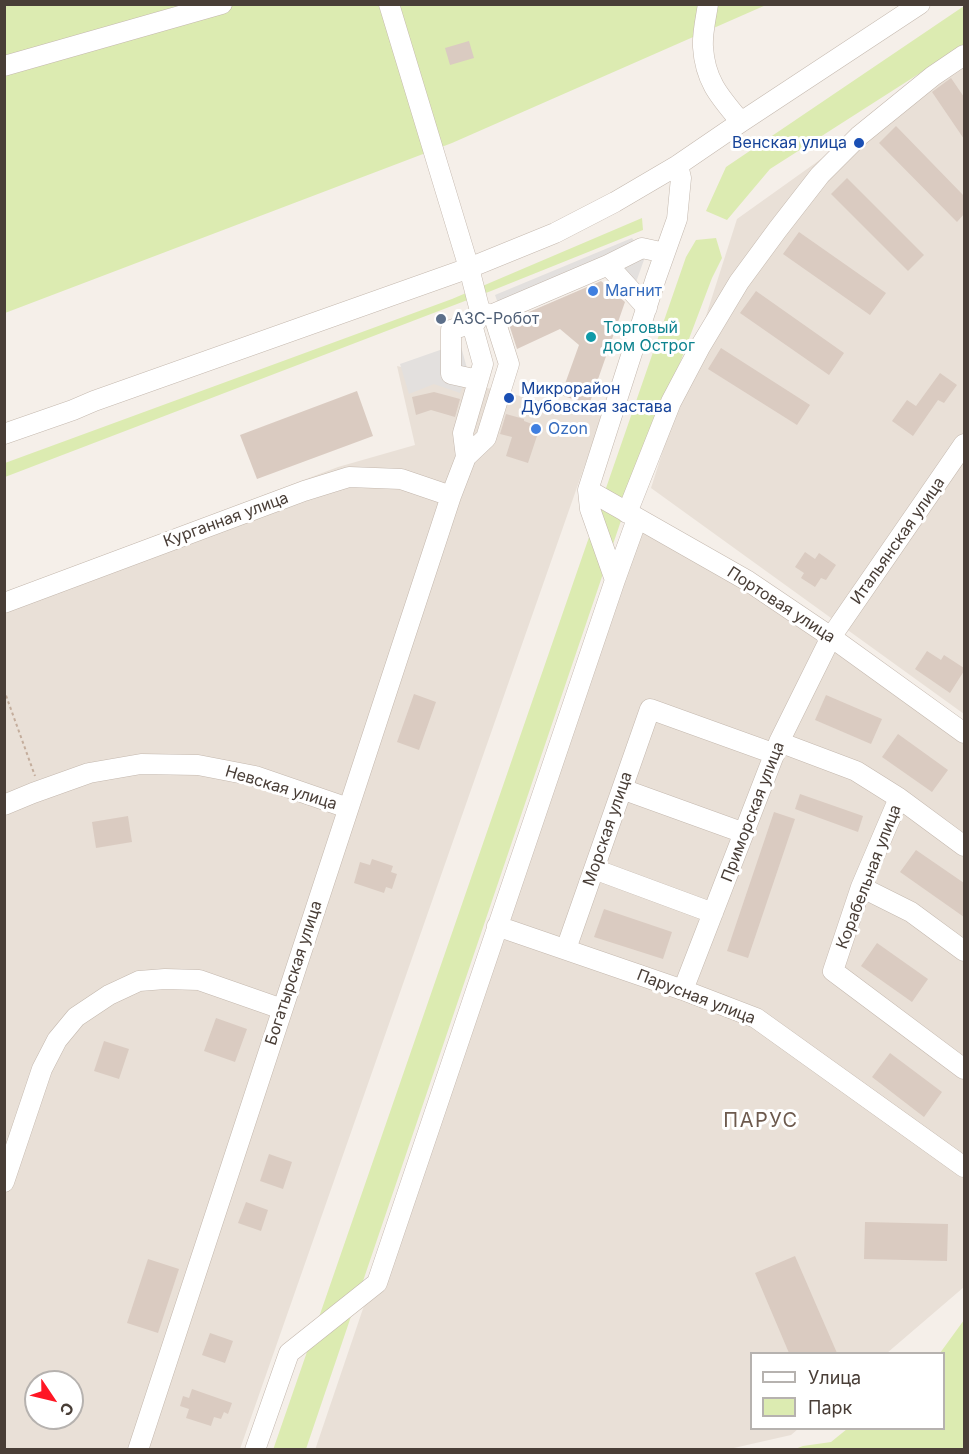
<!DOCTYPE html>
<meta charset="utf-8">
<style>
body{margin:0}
#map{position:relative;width:969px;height:1454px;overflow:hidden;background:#f5efe9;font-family:Inter,sans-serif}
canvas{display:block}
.frame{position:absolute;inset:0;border:6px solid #493e37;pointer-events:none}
.legend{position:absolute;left:750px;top:1352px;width:195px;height:78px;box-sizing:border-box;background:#fff;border:2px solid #b6b2af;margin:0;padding:8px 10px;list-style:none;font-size:18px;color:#493e37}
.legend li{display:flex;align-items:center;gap:12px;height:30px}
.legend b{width:30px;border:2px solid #b6b2af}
.north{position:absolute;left:24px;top:1370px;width:60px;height:60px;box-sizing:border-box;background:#fff;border:2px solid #b6b2af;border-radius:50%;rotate:125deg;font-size:16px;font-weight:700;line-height:24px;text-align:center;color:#493e37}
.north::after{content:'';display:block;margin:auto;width:21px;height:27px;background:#ff1624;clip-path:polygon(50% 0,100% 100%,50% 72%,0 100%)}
</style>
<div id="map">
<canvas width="969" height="1454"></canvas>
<div class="frame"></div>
<ul class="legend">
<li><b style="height:8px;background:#fff"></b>Улица</li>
<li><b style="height:16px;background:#dcebb1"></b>Парк</li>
</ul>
<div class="north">С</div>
</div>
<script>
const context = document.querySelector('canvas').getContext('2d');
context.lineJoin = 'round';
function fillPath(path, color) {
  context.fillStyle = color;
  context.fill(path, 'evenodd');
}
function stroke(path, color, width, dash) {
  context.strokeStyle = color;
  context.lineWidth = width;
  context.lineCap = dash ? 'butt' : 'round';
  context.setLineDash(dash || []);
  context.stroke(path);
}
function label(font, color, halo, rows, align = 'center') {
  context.font = font + ' Inter,sans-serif';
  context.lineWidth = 6;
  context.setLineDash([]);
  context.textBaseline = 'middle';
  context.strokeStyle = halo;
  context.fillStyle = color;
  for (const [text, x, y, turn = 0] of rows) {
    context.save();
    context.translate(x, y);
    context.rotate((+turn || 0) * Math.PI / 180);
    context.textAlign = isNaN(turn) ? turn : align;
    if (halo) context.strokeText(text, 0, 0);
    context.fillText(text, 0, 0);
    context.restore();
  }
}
fillPath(new Path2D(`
 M 964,57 L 964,714 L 651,488 L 737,219 Z
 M 397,366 L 602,416 L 240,1449 L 5,1450 L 5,592 L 338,467 L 415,445 ZM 36,1382 L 72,1382 L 72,1418 L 36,1418 Z
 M 632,516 L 742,583 L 964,740 L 964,1287 L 887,1353 L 752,1354 L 752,1428 L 798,1429 L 791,1435 L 725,1450 L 315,1450 Z`), '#e9e0d7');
fillPath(new Path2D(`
 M 5,5 L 766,5 L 452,143 L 5,313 Z
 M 964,6 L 964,45 L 770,169 L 727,220 L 706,211 L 726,167 Z
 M 642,218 L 643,230 L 491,291 L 5,477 L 5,463 L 452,299 Z
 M 716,238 L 722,258 L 712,278 L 627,503 L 306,1449 L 273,1450 L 686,257 L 696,240 Z
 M 964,1320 L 964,1449 L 795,1449 L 803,1446 L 831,1442 L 847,1429 L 944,1428 L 944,1354 L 940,1353 Z`), '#dcebb1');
fillPath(new Path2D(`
 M 632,238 L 645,257 L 630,299 L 597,271 L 502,315 L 495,295 Z
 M 460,343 L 468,372 L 460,393 L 434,384 L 409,394 L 400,364 Z`), '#e3e0de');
fillPath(new Path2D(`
 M 469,41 L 474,58 L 450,65 L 445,48 Z
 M 951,78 L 964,97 L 964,139 L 932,92 Z
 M 896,126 L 964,196 L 964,214 L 957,222 L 879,143 Z
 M 847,178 L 924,255 L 908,271 L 831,194 Z
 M 799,232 L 886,293 L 870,315 L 783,254 Z
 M 601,281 L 625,302 L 589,405 L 561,395 L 579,345 L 560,329 L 517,349 L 508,321 Z
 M 756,291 L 844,353 L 829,375 L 740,313 Z
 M 721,348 L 810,405 L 797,425 L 708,369 Z
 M 940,373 L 957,385 L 944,403 L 938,400 L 913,436 L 892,421 L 907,400 L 916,406 Z
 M 357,391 L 373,436 L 257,479 L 240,435 Z
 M 434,392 L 460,399 L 455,417 L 431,410 L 416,415 L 412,397 Z
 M 506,414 L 524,419 L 524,421 L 540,427 L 528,463 L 506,456 L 512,437 L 500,434 Z
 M 805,552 L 815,559 L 819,553 L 836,565 L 826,580 L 821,578 L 815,587 L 801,578 L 804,573 L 795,567 Z
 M 927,651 L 941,660 L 944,655 L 964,668 L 964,671 L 950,693 L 915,669 Z
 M 414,694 L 436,702 L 419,750 L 397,742 Z
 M 826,695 L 882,719 L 871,744 L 815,720 Z
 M 898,734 L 948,770 L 932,792 L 882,757 Z
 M 800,794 L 863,816 L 858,832 L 795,809 Z
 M 774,812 L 795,819 L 748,958 L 727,951 Z
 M 128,816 L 132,842 L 96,848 L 92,822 Z
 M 916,850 L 964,883 L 964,917 L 900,872 Z
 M 372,859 L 393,866 L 391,872 L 397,874 L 392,889 L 386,887 L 384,893 L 354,883 L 360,862 L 370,865 Z
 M 604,909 L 672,932 L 663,959 L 594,937 Z
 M 877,943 L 928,979 L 912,1002 L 861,966 Z
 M 216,1018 L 247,1029 L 235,1062 L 204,1051 Z
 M 104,1041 L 129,1049 L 119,1079 L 94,1071 Z
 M 890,1053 L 942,1092 L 924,1117 L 872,1077 Z
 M 269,1154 L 292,1162 L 283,1189 L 260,1181 Z
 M 246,1202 L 268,1210 L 261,1231 L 238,1223 Z
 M 865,1222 L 948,1224 L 947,1261 L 864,1259 Z
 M 795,1256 L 837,1353 L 789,1353 L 755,1273 Z
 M 148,1259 L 179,1269 L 158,1333 L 127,1323 Z
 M 210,1333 L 233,1341 L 225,1363 L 202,1355 Z
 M 192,1389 L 232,1403 L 228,1414 L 224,1412 L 221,1419 L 214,1417 L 211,1426 L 186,1418 L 189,1409 L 180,1406 L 183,1396 L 189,1398 Z`), '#dacbc1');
const minor = new Path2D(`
 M 708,4 C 706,18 702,34 703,47 C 705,81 720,97 741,122
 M 4,66 L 222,4
 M 608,265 L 647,308
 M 491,315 L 608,265 L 642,248 L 665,253
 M 476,322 L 451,330 L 451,374 L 478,380
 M 4,434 L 73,410 L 94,401 L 469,268 L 555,233 L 615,202 L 678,165 L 741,122 L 920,4
 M 466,457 L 486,438 L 509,364 L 495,320 L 491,315 L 480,311
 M 588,490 L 748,581 L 831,637 L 964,733
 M 627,513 L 671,402 L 700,347 L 739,282 L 778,229 L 820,175 L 859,136 L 933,76 L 964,55
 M 615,580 L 637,519
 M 4,603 L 304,491 L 349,477 L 401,479 L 451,496
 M 779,742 L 856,771 L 899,798 L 964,846
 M 622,789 L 744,833
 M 899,798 L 861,887 L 833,971 L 964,1069
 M 4,805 L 33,793 L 89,773 L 141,764 L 198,765 L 255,776 L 348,808
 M 594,869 L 713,913
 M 861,887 L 911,912 L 964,951
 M 497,926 L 683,990 L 756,1018 L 964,1167
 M 566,949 L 650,709 L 775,754
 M 683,990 L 779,742 L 831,637 L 964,444
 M 4,1182 L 42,1069 L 57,1040 L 76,1017 L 109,995 L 139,981 L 165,979 L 199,980 L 282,1009
 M 138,1450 L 451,496 L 466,457 L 463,433 L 483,364 L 473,328 L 480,311 L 469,268 L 389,4
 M 255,1450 L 289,1353 L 377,1283 L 615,580 L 590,509 L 588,490 L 656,278 L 677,219 L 681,178 L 678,165`);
stroke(minor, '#c4b8ae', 21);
stroke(new Path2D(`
 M 4,690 L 35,776`), '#c4ad9c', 2, [3, 3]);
stroke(minor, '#fff', 20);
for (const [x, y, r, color] of [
 [859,143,6,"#1a4fb4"],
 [593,291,6,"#3f7fe0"],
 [441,319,6,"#5c6f8a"],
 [591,337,6,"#0f9aa8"],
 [509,398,6,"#1a4fb4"],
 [536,429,6,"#3f7fe0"]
]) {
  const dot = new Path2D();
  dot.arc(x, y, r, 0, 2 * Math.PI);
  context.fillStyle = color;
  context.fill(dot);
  stroke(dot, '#fff', 2);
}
label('16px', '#164399', '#fff', [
 ["Венская улица",847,143],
 ["Микрорайон",521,389,"left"],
 ["Дубовская застава",521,407,"left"]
], 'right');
label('16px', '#366cbe', '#fff', [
 ["Магнит",605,291],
 ["Ozon",548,429]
], 'left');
label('16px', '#4e5e75', '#fff', [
 ["АЗС-Робот",453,319]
], 'left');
label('16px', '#0d838f', '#fff', [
 ["Торговый",603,328],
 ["дом Острог",603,346]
], 'left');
label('16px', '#493e37', '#fff', [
 ["Курганная улица",226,520,-20],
 ["Итальянская улица",898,541,-55],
 ["Портовая улица",781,605,33],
 ["Невская улица",281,788,17],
 ["Приморская улица",753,812,-69],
 ["Морская улица",608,829,-71],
 ["Корабельная улица",869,877,-69],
 ["Богатырская улица",294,973,-72],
 ["Парусная улица",696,997,21]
]);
context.letterSpacing = '1.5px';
label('20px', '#6d5a4e', '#fff', [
 ["ПАРУС",761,1121]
]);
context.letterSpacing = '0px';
</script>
